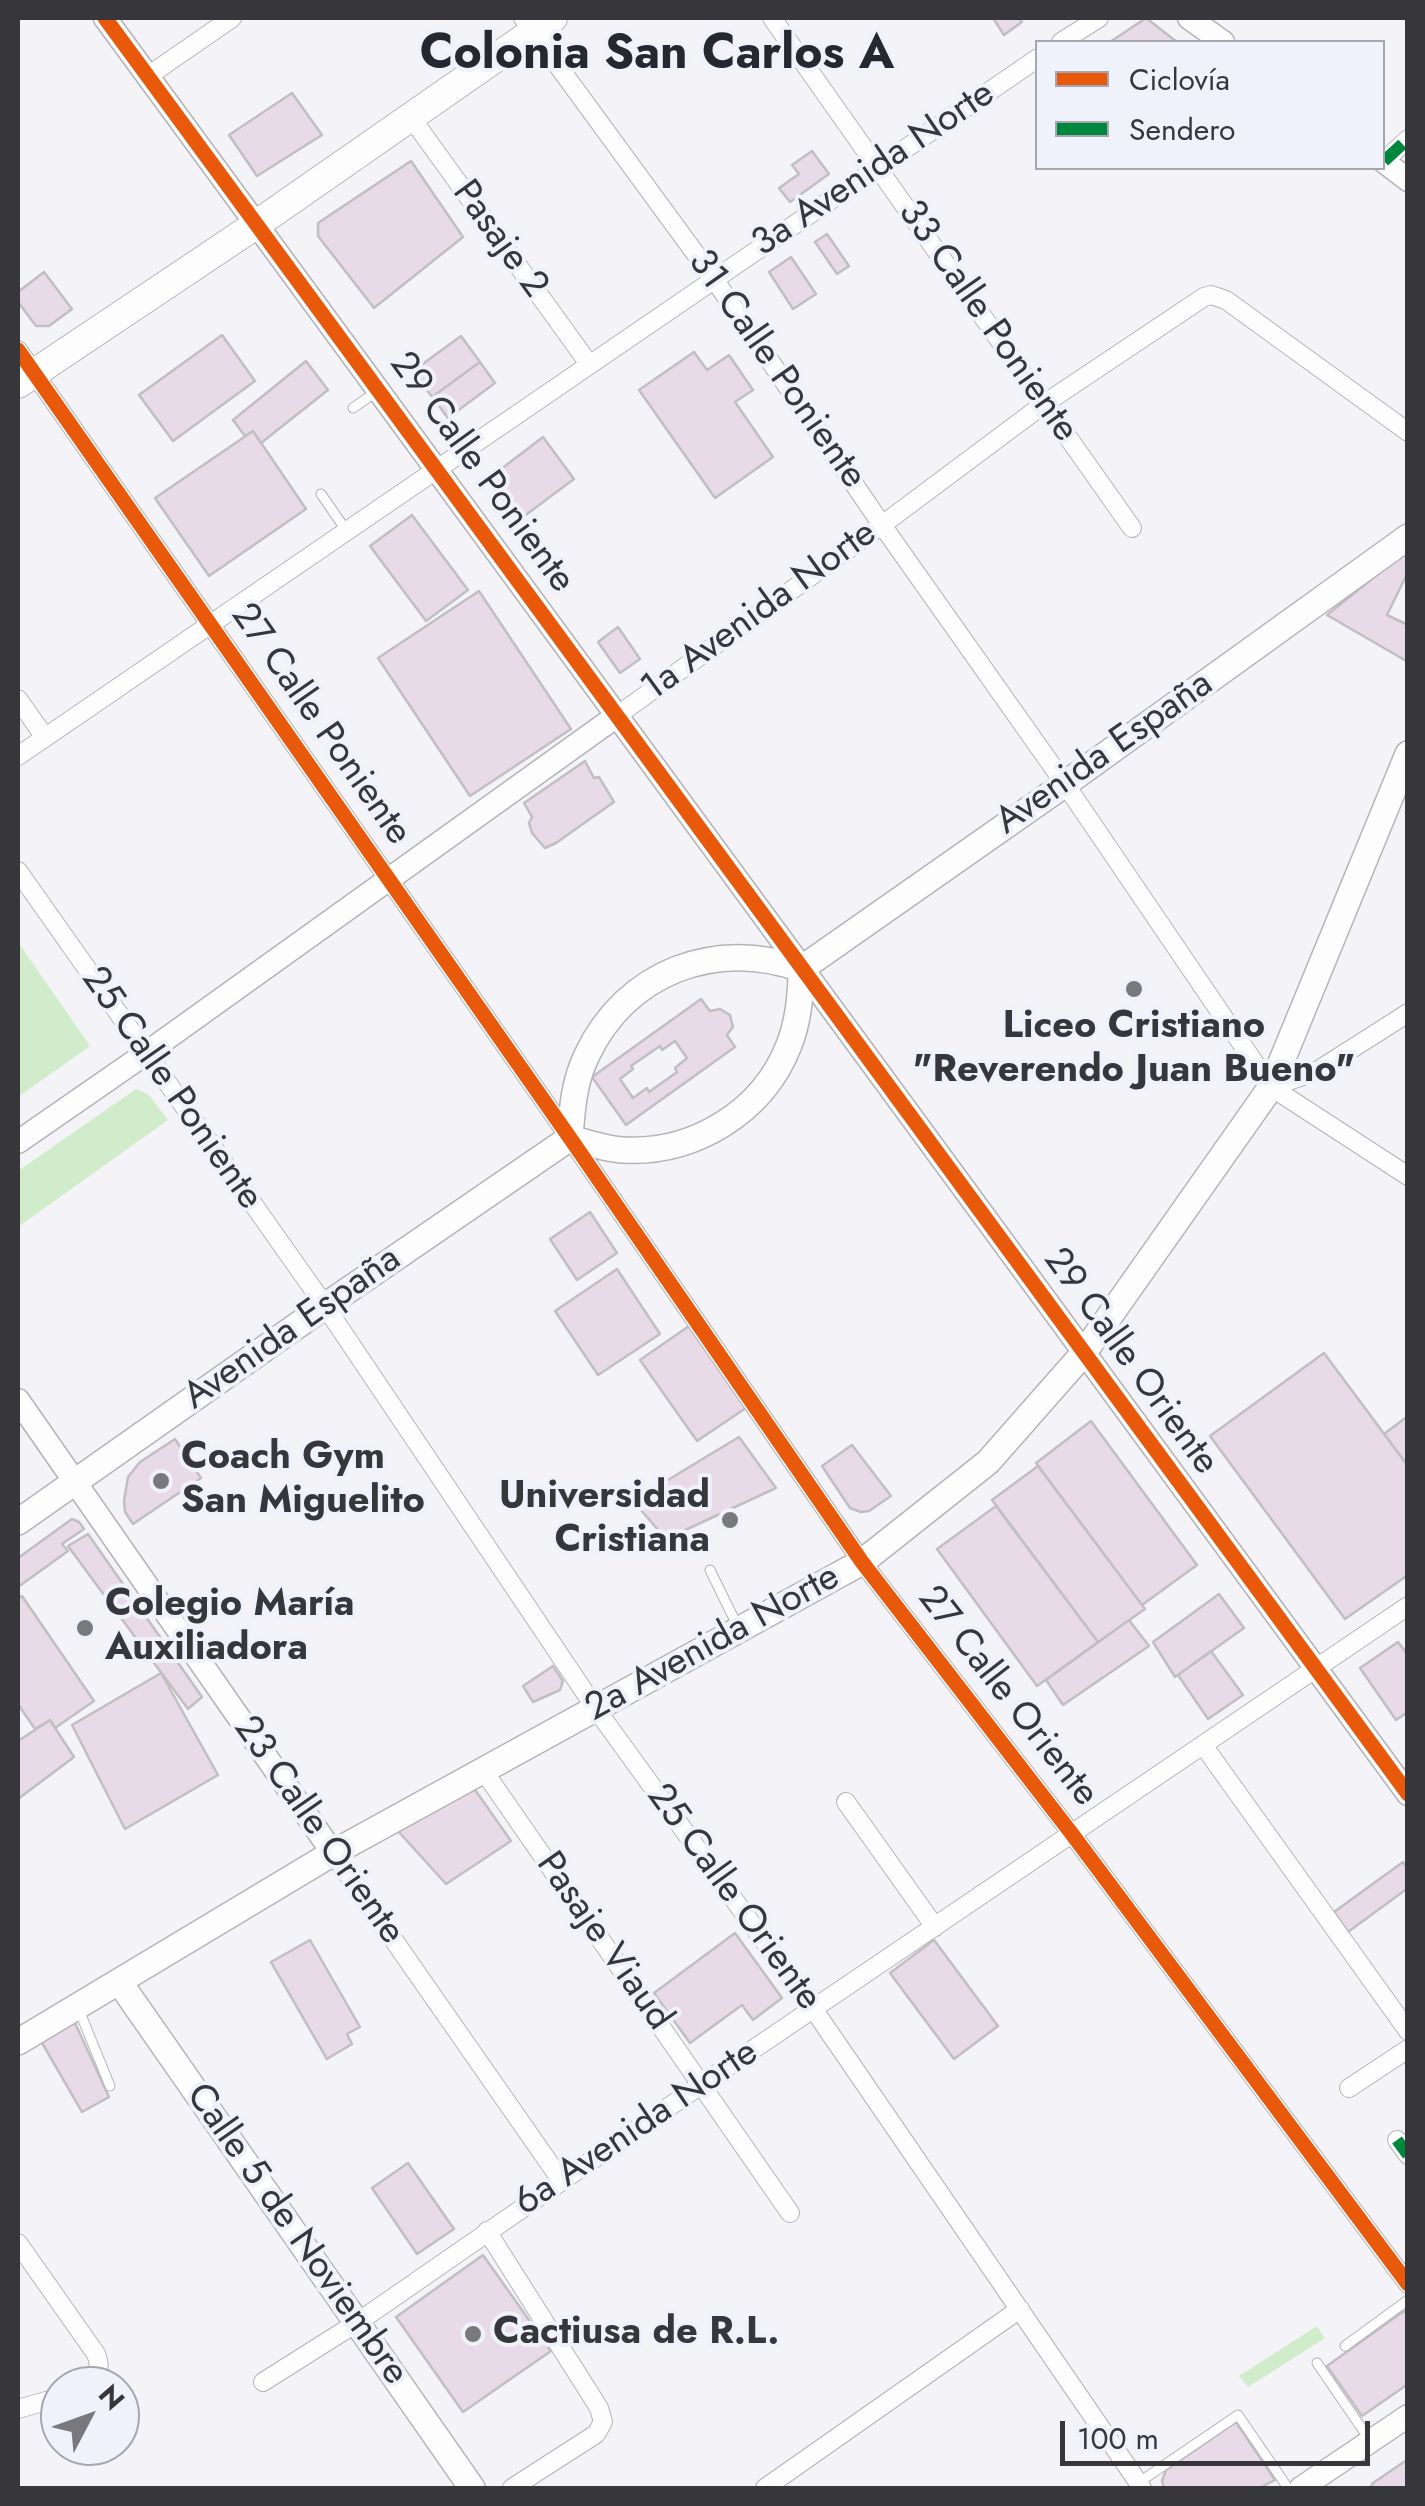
<!DOCTYPE html>
<meta charset="utf-8">
<style>
body{margin:0}
#map{position:relative;width:1425px;height:2506px;overflow:hidden;background:#f3f3f8;font-family:Jost,sans-serif}
canvas{display:block}
.frame{position:absolute;inset:0;border:20px solid #37373b;pointer-events:none}
.legend{position:absolute;left:1035px;top:40px;width:350px;height:130px;box-sizing:border-box;background:#f0f2fb;border:2px solid #a6a7ae;margin:0;padding:12px 18px;list-style:none;font-size:30px;color:#37373b}
.legend li{display:flex;align-items:center;gap:20px;height:50px}
.legend b{width:50px;border:2px solid #a6a7ae}
.north{position:absolute;left:40px;top:2366px;width:100px;height:100px;box-sizing:border-box;background:#f0f2fb;border:2px solid #a6a7ae;border-radius:50%;rotate:49deg;font-size:28px;font-weight:700;line-height:40px;text-align:center;color:#37373b}
.north::after{content:'';display:block;margin:auto;width:35px;height:45px;background:#79797d;clip-path:polygon(50% 0,100% 100%,50% 72%,0 100%)}
.scale{position:absolute;left:1060px;top:2421px;width:310px;height:45px;box-sizing:border-box;border:5px solid #37373b;border-top:0;padding-left:12px;font-size:30px;line-height:35px;white-space:nowrap;color:#37373b;-webkit-text-stroke:8px #f0f2fb;paint-order:stroke}
</style>
<div id="map">
<canvas width="1425" height="2506"></canvas>
<div class="frame"></div>
<ul class="legend">
<li><b style="height:12px;background:#e8590c"></b>Ciclovía</li>
<li><b style="height:12px;background:#00873e"></b>Sendero</li>
</ul>
<div class="north">N</div>
<div class="scale">100 m</div>
</div>
<script>
const context = document.querySelector('canvas').getContext('2d');
context.lineJoin = 'round';
function fillPath(path, color) {
  context.fillStyle = color;
  context.fill(path, 'evenodd');
}
function stroke(path, color, width, dash) {
  context.strokeStyle = color;
  context.lineWidth = width;
  context.lineCap = dash ? 'butt' : 'round';
  context.setLineDash(dash || []);
  context.stroke(path);
}
function label(font, color, halo, rows, align = 'center') {
  context.font = font + ' Jost,sans-serif';
  context.lineWidth = 8;
  context.setLineDash([]);
  context.textBaseline = 'middle';
  context.strokeStyle = halo;
  context.fillStyle = color;
  for (const [text, x, y, turn = 0] of rows) {
    context.save();
    context.translate(x, y);
    context.rotate((+turn || 0) * Math.PI / 180);
    context.textAlign = isNaN(turn) ? turn : align;
    if (halo) context.strokeText(text, 0, 0);
    context.fillText(text, 0, 0);
    context.restore();
  }
}
fillPath(new Path2D(`
 M 18,942 L 90,1046 L 18,1097 Z
 M 136,1089 L 149,1095 L 168,1120 L 18,1227 L 18,1171 Z
 M 1317,2326 L 1325,2338 L 1248,2387 L 1239,2376 Z`), '#d1eccb');
const building = new Path2D(`
 M 993,18 L 1019,18 L 1022,22 L 1004,35 Z
 M 1146,18 L 1177,42 L 1110,42 Z
 M 292,93 L 322,135 L 257,176 L 229,135 Z
 M 812,151 L 829,174 L 790,202 L 779,188 L 799,174 L 792,165 Z
 M 411,161 L 463,237 L 374,308 L 318,236 L 318,223 Z
 M 827,234 L 849,266 L 837,274 L 815,242 Z
 M 791,257 L 816,294 L 793,309 L 769,272 Z
 M 44,272 L 72,309 L 49,326 L 36,326 L 18,302 L 18,292 Z
 M 222,335 L 255,381 L 173,441 L 139,395 Z
 M 461,336 L 480,362 L 432,397 L 413,371 Z
 M 694,352 L 707,370 L 729,355 L 753,390 L 735,402 L 773,457 L 715,498 L 639,390 Z
 M 306,361 L 328,390 L 261,443 L 253,431 L 245,436 L 233,420 Z
 M 480,362 L 495,383 L 448,418 L 432,397 Z
 M 253,431 L 306,509 L 209,576 L 155,498 Z
 M 543,437 L 574,479 L 519,520 L 488,479 Z
 M 412,515 L 468,590 L 426,621 L 370,546 Z
 M 1408,550 L 1408,662 L 1327,615 Z
 M 1407,574 L 1408,574 L 1408,625 L 1387,615 Z
 M 479,591 L 571,729 L 470,796 L 378,658 Z
 M 618,627 L 640,659 L 620,673 L 598,642 Z
 M 585,761 L 594,778 L 599,777 L 614,802 L 556,843 L 545,848 L 532,833 L 529,823 L 532,817 L 524,803 Z
 M 701,999 L 710,1011 L 720,1009 L 730,1015 L 733,1027 L 727,1035 L 735,1047 L 626,1125 L 592,1077 Z
 M 675,1041 L 687,1058 L 675,1068 L 677,1072 L 649,1092 L 647,1088 L 633,1098 L 620,1079 L 633,1069 L 631,1066 L 660,1046 L 662,1050 Z
 M 590,1212 L 617,1253 L 577,1280 L 550,1239 Z
 M 617,1269 L 660,1334 L 598,1375 L 555,1311 Z
 M 689,1326 L 746,1408 L 697,1441 L 640,1360 Z
 M 1324,1353 L 1408,1466 L 1408,1575 L 1345,1619 L 1210,1436 Z
 M 1408,1416 L 1408,1466 L 1384,1434 Z
 M 1091,1421 L 1197,1565 L 1142,1605 L 1036,1463 Z
 M 739,1437 L 776,1488 L 666,1539 L 633,1501 Z
 M 175,1439 L 201,1478 L 133,1524 L 125,1512 L 124,1501 L 128,1477 L 140,1462 Z
 M 852,1445 L 891,1496 L 869,1511 L 861,1512 L 850,1508 L 822,1466 Z
 M 1038,1466 L 1145,1609 L 1098,1642 L 992,1500 Z
 M 996,1506 L 1098,1642 L 1037,1686 L 937,1549 Z
 M 72,1519 L 79,1522 L 84,1529 L 62,1544 L 68,1551 L 18,1587 L 18,1558 Z
 M 88,1534 L 202,1697 L 188,1709 L 68,1546 Z
 M 1219,1594 L 1244,1628 L 1175,1677 L 1153,1642 Z
 M 22,1596 L 94,1701 L 55,1728 L 50,1720 L 35,1729 L 18,1704 L 18,1599 Z
 M 1129,1620 L 1149,1646 L 1063,1705 L 1046,1680 Z
 M 1398,1642 L 1408,1655 L 1408,1712 L 1396,1720 L 1360,1668 Z
 M 1211,1651 L 1243,1695 L 1208,1719 L 1178,1675 Z
 M 553,1666 L 563,1681 L 560,1690 L 533,1702 L 523,1686 Z
 M 161,1673 L 218,1775 L 125,1829 L 72,1725 Z
 M 50,1720 L 74,1757 L 18,1799 L 18,1741 Z
 M 471,1784 L 511,1841 L 446,1884 L 397,1830 Z
 M 1403,1862 L 1408,1869 L 1408,1888 L 1348,1932 L 1334,1912 Z
 M 735,1933 L 782,1998 L 753,2020 L 742,2005 L 690,2043 L 654,1993 Z
 M 310,1940 L 360,2027 L 347,2034 L 352,2044 L 327,2059 L 271,1962 Z
 M 934,1940 L 998,2026 L 954,2059 L 890,1973 Z
 M 75,2023 L 109,2097 L 82,2112 L 41,2041 Z
 M 408,2163 L 454,2229 L 417,2254 L 372,2188 Z
 M 483,2255 L 551,2351 L 463,2412 L 396,2317 Z
 M 1404,2311 L 1408,2315 L 1408,2384 L 1362,2416 L 1327,2366 Z
 M 1236,2422 L 1275,2480 L 1259,2488 L 1164,2488 L 1162,2481 L 1166,2470 Z
 M 1408,2459 L 1408,2488 L 1370,2488 L 1373,2483 Z`);
fillPath(building, '#e8dae6');
stroke(building, '#c0bfc2', 2.5);
const service = new Path2D(`
 M 353,408 L 376,392
 M 321,494 L 346,530
 M 710,1570 L 738,1627
 M 79,2010 L 110,2086
 M 1345,2346 L 1408,2300
 M 1317,2363 L 1369,2439
 M 1138,2483 L 1238,2415 L 1288,2488`);
const minor = new Path2D(`
 M 523,18 L 714,279 L 882,525 L 1065,784 L 1271,1087 L 1408,1176
 M 772,18 L 1132,528
 M 1061,42 L 1099,18
 M 148,76 L 232,18
 M 410,116 L 589,364
 M 1384,161 L 1408,139
 M 18,350 L 570,1138 L 862,1562 L 1072,1834 L 1408,2284
 M 18,699 L 44,736
 M 618,715 L 882,525 L 1044,404 L 1204,297 L 1211,295 L 1226,300 L 1408,432
 M 18,756 L 1038,58
 M 18,871 L 325,1306 L 596,1709 L 814,2010 L 1142,2488
 M 1271,1087 L 1317,1071 L 1408,1013
 M 1203,1745 L 1408,2031
 M 483,1770 L 790,2213
 M 846,1802 L 935,1927
 M 333,1853 L 561,2180
 M 1349,2088 L 1408,2049
 M 1397,2140 L 1408,2155
 M 487,2231 L 599,2408 L 603,2422 L 596,2434 L 512,2488
 M 18,2243 L 96,2354 C 101,2367 100,2377 88,2386
 M 263,2382 L 358,2322 L 702,2084 L 1408,1606
 M 18,2409 L 60,2397
 M 765,2488 L 1020,2309`);
const tertiary = new Path2D(`
 M 105,18 L 1408,1794
 M 1189,18 L 1223,42
 M 1382,160 L 1408,180
 M 18,1142 L 145,1054 L 618,715
 M 18,1400 L 333,1853
 M 1301,2488 L 1408,2416`);
const secondary = new Path2D(`
 M 801,969 L 1065,784 L 1408,537
 M 570,1138 C 588,1143 605,1149 623,1150 C 694,1154 763,1112 789,1045 C 799,1020 801,995 801,969
 M 570,1138 C 572,1109 574,1081 587,1055 C 626,972 716,938 801,969
 M 18,1522 L 325,1306 L 570,1138
 M 120,1983 L 472,2488
 M 18,2042 L 333,1853 L 862,1562 L 988,1462 L 1083,1354 L 1271,1087 L 1408,754`);
const primary = new Path2D(`
 M 18,384 L 257,224 L 553,18`);
stroke(service, '#b4b4b8', 11);
stroke(minor, '#b4b4b8', 20);
stroke(tertiary, '#b4b4b8', 25);
stroke(secondary, '#b4b4b8', 28);
stroke(primary, '#b4b4b8', 30);
stroke(service, '#fdfdfe', 9);
stroke(minor, '#fdfdfe', 18);
stroke(tertiary, '#fdfdfe', 22);
stroke(secondary, '#fdfdfe', 25);
stroke(primary, '#fdfdfe', 28);
stroke(new Path2D(`
 M 1384,161 L 1408,139
 M 1397,2140 L 1408,2155`), '#00873e', 12, [25, 12]);
stroke(new Path2D(`
 M 105,18 L 1408,1794
 M 18,350 L 570,1138 L 862,1562 L 1072,1834 L 1408,2284`), '#e8590c', 15);
for (const [x, y, r, color] of [
 [1134,989,10,"#79797d"],
 [161,1481,10,"#79797d"],
 [730,1520,10,"#79797d"],
 [85,1628,10,"#79797d"],
 [473,2334,10,"#79797d"]
]) {
  const dot = new Path2D();
  dot.arc(x, y, r, 0, 2 * Math.PI);
  context.fillStyle = color;
  context.fill(dot);
  stroke(dot, '#f0f2fb', 4);
}
label('38px', '#37373b', '#f0f2fb', [
 ["3a Avenida Norte",874,170,-34],
 ["Pasaje 2",499,240,54],
 ["33 Calle Poniente",987,322,55],
 ["31 Calle Poniente",776,370,55],
 ["29 Calle Poniente",481,473,54],
 ["1a Avenida Norte",760,612,-36],
 ["27 Calle Poniente",320,725,55],
 ["Avenida España",1105,754,-35],
 ["25 Calle Poniente",171,1089,55],
 ["Avenida España",293,1329,-35],
 ["29 Calle Oriente",1130,1362,54],
 ["2a Avenida Norte",713,1644,-29],
 ["27 Calle Oriente",1007,1697,52],
 ["23 Calle Oriente",318,1831,55],
 ["25 Calle Oriente",733,1898,54],
 ["Pasaje Viaud",603,1942,55],
 ["6a Avenida Norte",637,2129,-34],
 ["Calle 5 de Noviembre",296,2235,55]
]);
label('bold 38px', '#37373b', '#f0f2fb', [
 ["Liceo Cristiano",1134,1028,"center"],
 ["\"Reverendo Juan Bueno\"",1134,1072,"center"],
 ["Coach Gym",181,1459],
 ["San Miguelito",181,1503],
 ["Universidad",710,1498,"right"],
 ["Cristiana",710,1542,"right"],
 ["Colegio María",105,1606],
 ["Auxiliadora",105,1650],
 ["Cactiusa de R.L.",493,2334]
], 'left');
label('bold 48px', '#27282f', '#f0f2fb', [
 ["Colonia San Carlos A",657,56]
]);
</script>
